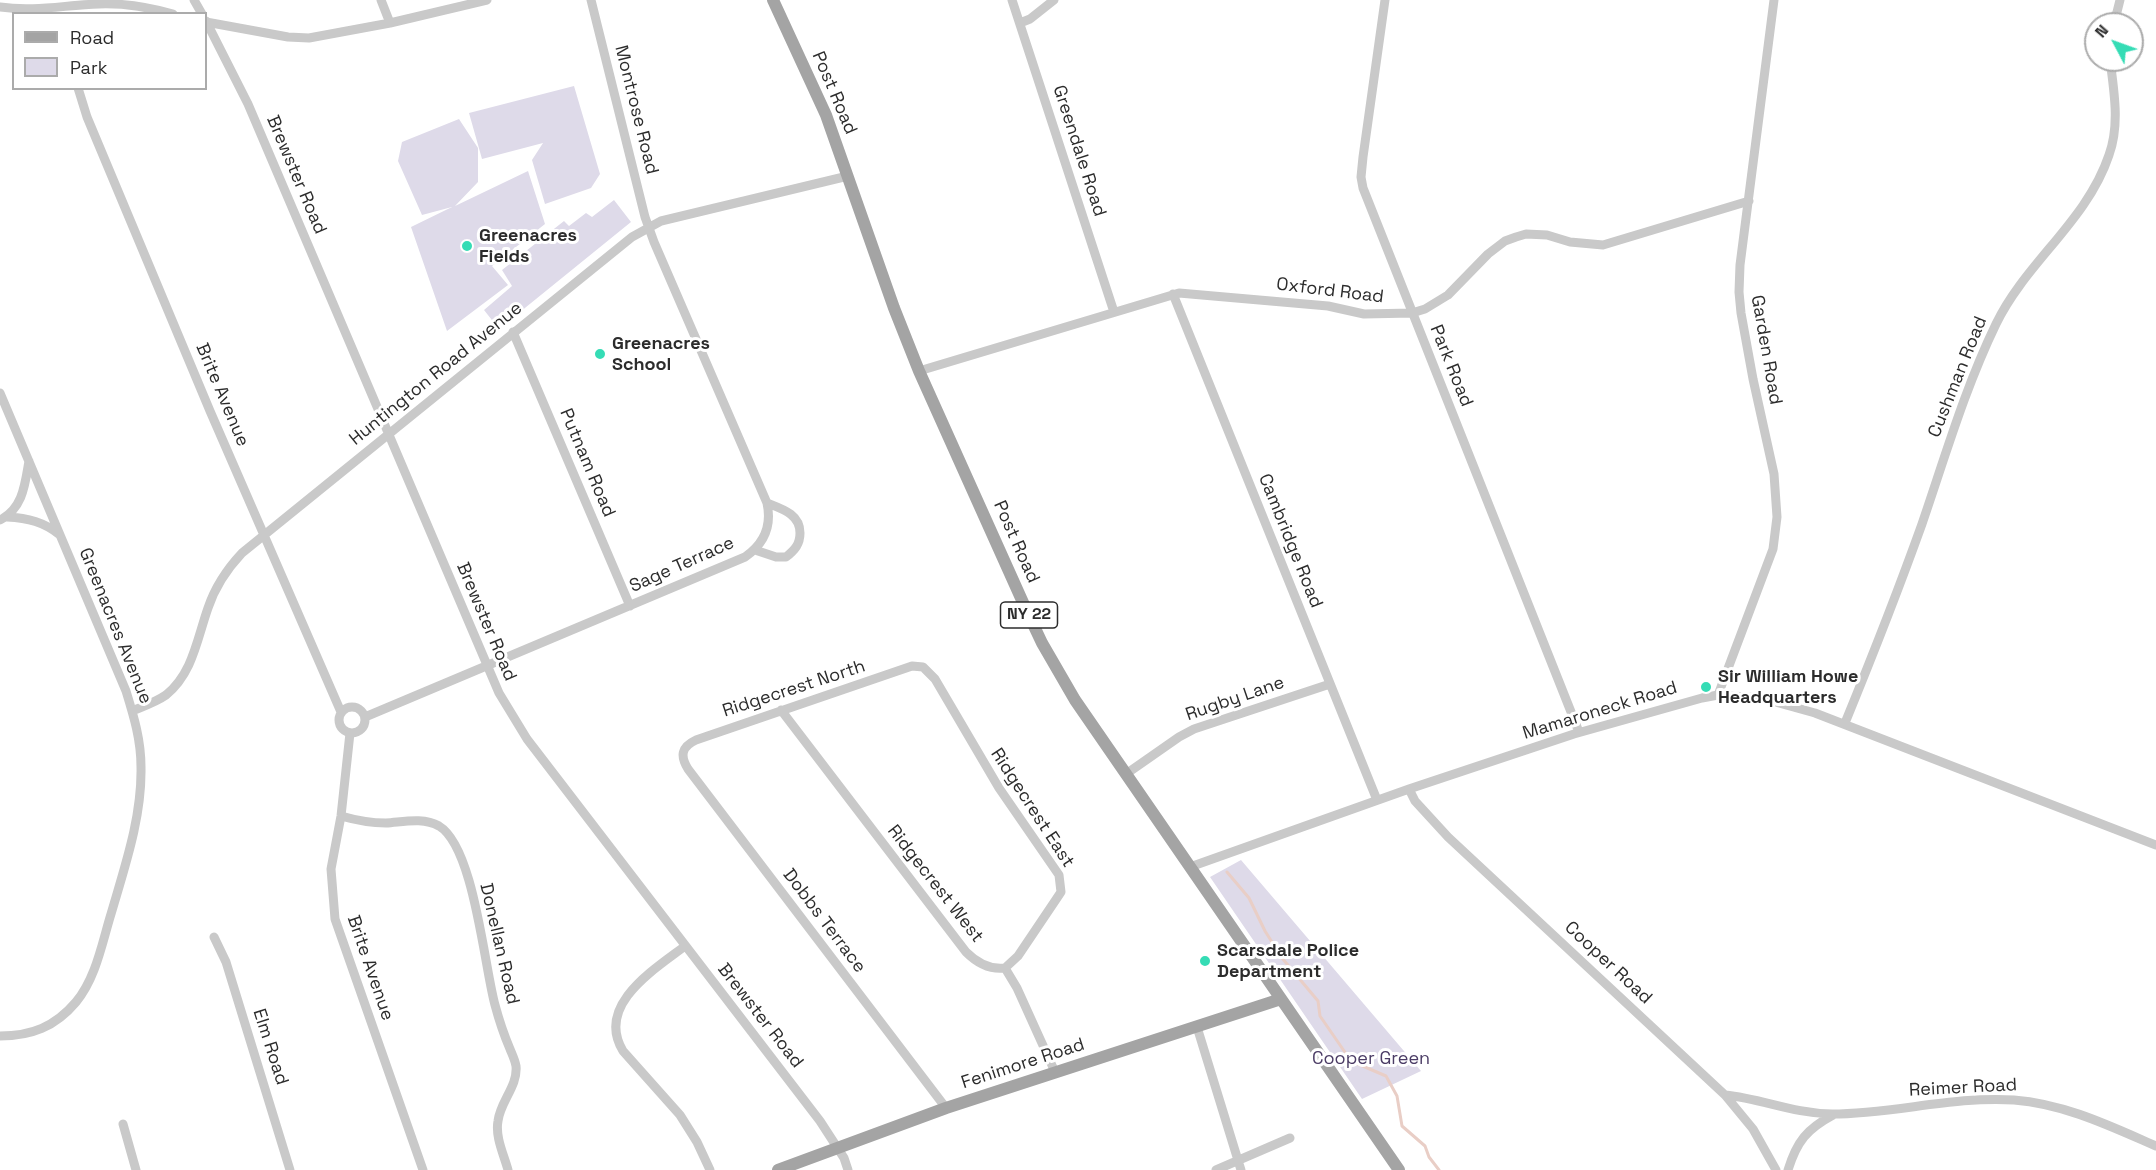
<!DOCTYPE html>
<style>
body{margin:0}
#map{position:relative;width:2156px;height:1170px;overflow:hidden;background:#fff;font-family:"Space Grotesk",sans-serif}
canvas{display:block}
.legend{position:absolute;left:12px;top:12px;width:195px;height:78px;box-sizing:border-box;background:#fff;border:2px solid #ababab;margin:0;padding:8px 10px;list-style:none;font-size:18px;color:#2c2c2c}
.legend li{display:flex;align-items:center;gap:12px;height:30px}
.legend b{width:30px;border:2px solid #ababab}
.north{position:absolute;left:2084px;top:12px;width:60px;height:60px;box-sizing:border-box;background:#fff;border:2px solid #ababab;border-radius:50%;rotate:311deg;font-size:16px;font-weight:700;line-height:24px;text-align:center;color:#2c2c2c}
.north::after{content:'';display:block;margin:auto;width:21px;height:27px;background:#35dcb5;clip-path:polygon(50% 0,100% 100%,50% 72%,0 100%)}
</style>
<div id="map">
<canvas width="2156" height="1170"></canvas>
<ul class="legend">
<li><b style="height:8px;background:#a4a4a4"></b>Road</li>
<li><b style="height:16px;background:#dedae9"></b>Park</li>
</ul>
<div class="north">N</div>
</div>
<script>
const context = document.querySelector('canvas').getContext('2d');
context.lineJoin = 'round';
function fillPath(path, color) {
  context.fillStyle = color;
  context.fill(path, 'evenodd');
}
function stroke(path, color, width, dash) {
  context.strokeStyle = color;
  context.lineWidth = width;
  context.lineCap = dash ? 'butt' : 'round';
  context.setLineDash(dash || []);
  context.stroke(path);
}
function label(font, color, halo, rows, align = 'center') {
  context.font = font + ' "Space Grotesk",sans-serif';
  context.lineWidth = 6;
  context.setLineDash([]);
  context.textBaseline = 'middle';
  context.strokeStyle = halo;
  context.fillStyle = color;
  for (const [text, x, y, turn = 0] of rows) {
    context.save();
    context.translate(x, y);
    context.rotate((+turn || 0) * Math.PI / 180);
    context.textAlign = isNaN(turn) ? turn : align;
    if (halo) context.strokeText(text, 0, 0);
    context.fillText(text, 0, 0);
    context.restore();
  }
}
fillPath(new Path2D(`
 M 574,86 L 600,174 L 591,188 L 545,204 L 532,160 L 543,143 L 482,159 L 469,113 Z
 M 459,119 L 478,148 L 478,182 L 455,206 L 528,171 L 545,224 L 492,266 L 508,285 L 447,331 L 411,227 L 452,207 L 422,215 L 398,161 L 402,142 Z
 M 614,200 L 631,222 L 499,329 L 484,310 L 512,286 L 502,270 L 564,221 L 569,226 L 586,213 L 592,217 Z
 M 1241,860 L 1421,1071 L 1362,1099 L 1210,877 Z`), '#dedae9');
stroke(new Path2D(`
 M 1227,872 L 1249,898 L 1265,931 L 1282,958 L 1318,1001 L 1320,1016 L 1351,1061 L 1386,1076 L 1397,1096 L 1402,1126 L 1425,1146 L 1429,1157 L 1439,1170`), '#e9cec6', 3);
stroke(new Path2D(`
 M 194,0 L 202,14
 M 381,0 L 390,23
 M 1012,0 L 1114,312
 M 1385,0 L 1363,157 L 1361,177 L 1363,188 L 1579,732
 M 0,7 C 34,12 65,5 99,4 C 125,3 148,7 173,14
 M 206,21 L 248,104 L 499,693 L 527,739 L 820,1121 L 844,1158 L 848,1170
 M 206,22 L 288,37 L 309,38 L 390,23 L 487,0
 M 1020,23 L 1030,19 L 1054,0
 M 2114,24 L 2120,0
 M 78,88 L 87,117 L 210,411 L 341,712
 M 1173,294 L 1377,800
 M 513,332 L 630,606
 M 919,371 L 1179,293 L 1328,306 L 1364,314 L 1412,313 L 1425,309 L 1448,295 L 1488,254 L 1505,241 L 1516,237 L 1526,234 L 1547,235 L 1570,242 L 1603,245 L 1749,201
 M 0,393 L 126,691 C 134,717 141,740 141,767 C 142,817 125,866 111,914 C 102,943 96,978 76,1002 C 55,1027 31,1036 0,1036
 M 7,517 C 28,518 44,522 60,535
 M 0,520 C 23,509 25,484 29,461
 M 755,550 L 776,557 L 786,557 C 795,550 800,544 800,533 C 800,514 782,509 767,503
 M 1718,695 L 1773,549 L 1777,517 L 1774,474 L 1753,379 L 1741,313 L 1739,292 L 1740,265 L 1774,0
 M339 720a13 13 0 1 1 26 0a13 13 0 1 1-26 0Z
 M 781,710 L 966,952 C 977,963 989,970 1005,968
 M 132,711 C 144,706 156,702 166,695 C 193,673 197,639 208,608 C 215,587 227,569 242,553 L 632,237 L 661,221 L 848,176
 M 365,717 L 745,557 C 764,544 772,526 767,503 L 654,242 L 645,217 L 591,0
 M 1845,723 C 1872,657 1898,591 1922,524 C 1945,457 1965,388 1996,324 C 2026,262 2087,221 2109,155 C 2120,125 2114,91 2110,60
 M 350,733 L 341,816 L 331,869 L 335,919 L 423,1170
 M 1126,774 L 1179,737 L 1194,729 L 1330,684
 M 1409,789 L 1415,801 L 1448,837 L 1725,1095 L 1753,1129 L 1776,1170
 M 341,816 C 355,820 371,823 386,823 C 403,822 423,817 439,826 C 474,847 484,965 495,1005 C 499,1020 504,1035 510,1049 C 512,1054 515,1060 516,1066 C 518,1086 500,1102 498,1121 C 495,1137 504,1155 508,1170
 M 1190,867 L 1409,789 L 1574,734 L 1702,698 L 1718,695 L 1761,698 L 1815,713 L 2156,845
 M 214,937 L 226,962 L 290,1170
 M 685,946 C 655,969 595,1005 623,1051 L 680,1115 L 697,1142 L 710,1170
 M 1005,968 L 1017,988 L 1055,1072
 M 1197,1027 L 1241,1170
 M 1725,1095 C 1763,1099 1792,1113 1832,1114 C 1893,1114 1953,1096 2014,1100 C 2065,1104 2110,1126 2156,1146
 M 946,1108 L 688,769 C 680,756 681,747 696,740 L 912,666 L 923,667 L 935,679 L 999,788 L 1059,875 L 1061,892 L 1055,901 L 1018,956 L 1005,968
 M 123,1124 L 136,1170
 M 1216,1170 L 1290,1138
 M 1788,1170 C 1797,1141 1807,1129 1833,1115`), '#c9c9c9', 9);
stroke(new Path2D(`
 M 773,0 L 826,115 L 894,308 L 919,371 L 1025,607 L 1042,643 L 1075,700 L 1399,1170
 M 778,1170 L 946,1108 L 1281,999`), '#a4a4a4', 12);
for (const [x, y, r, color] of [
 [467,246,6,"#35dcb5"],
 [600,354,6,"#35dcb5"],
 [1706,687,6,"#35dcb5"],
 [1205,961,6,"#35dcb5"]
]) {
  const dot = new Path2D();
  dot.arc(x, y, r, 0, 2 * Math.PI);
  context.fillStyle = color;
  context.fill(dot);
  stroke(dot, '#fff', 2);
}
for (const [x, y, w] of [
 [1029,615,57]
]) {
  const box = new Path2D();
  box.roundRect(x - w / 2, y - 13, w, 26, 4.5);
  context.fillStyle = '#fff';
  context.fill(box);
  stroke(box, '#2c2c2c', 1.5);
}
label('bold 16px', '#2c2c2c', null, [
 ["NY 22",1029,615]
]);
label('18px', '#2c2c2c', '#fff', [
 ["Post Road",834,93,67],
 ["Montrose Road",636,110,76],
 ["Greendale Road",1079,151,72],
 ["Brewster Road",296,175,67],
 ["Oxford Road",1330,291,7],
 ["Garden Road",1766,350,80],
 ["Park Road",1451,366,68],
 ["Huntington Road Avenue",436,374,-39],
 ["Cushman Road",1958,377,-68],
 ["Brite Avenue",222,395,67],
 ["Putnam Road",587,463,67],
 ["Cambridge Road",1290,541,68],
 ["Post Road",1016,542,66],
 ["Sage Terrace",682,565,-24],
 ["Brewster Road",486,622,67],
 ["Greenacres Avenue",115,626,68],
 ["Ridgecrest North",794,689,-18],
 ["Rugby Lane",1235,699,-19],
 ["Mamaroneck Road",1600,711,-17],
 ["Ridgecrest East",1032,808,57],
 ["Ridgecrest West",935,884,52],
 ["Dobbs Terrace",824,921,53],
 ["Donellan Road",499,944,77],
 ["Cooper Road",1608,963,43],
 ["Brite Avenue",370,968,71],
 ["Brewster Road",760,1016,52],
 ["Elm Road",270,1047,72],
 ["Fenimore Road",1023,1064,-18],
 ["Reimer Road",1963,1088,-3]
]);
label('bold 18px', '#2c2c2c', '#fff', [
 ["Greenacres",479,236],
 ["Fields",479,257],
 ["Greenacres",612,344],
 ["School",612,365],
 ["Sir William Howe",1718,677],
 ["Headquarters",1718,698],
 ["Scarsdale Police",1217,951],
 ["Department",1217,972]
], 'left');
label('18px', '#4b3c65', '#fff', [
 ["Cooper Green",1371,1059]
]);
</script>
